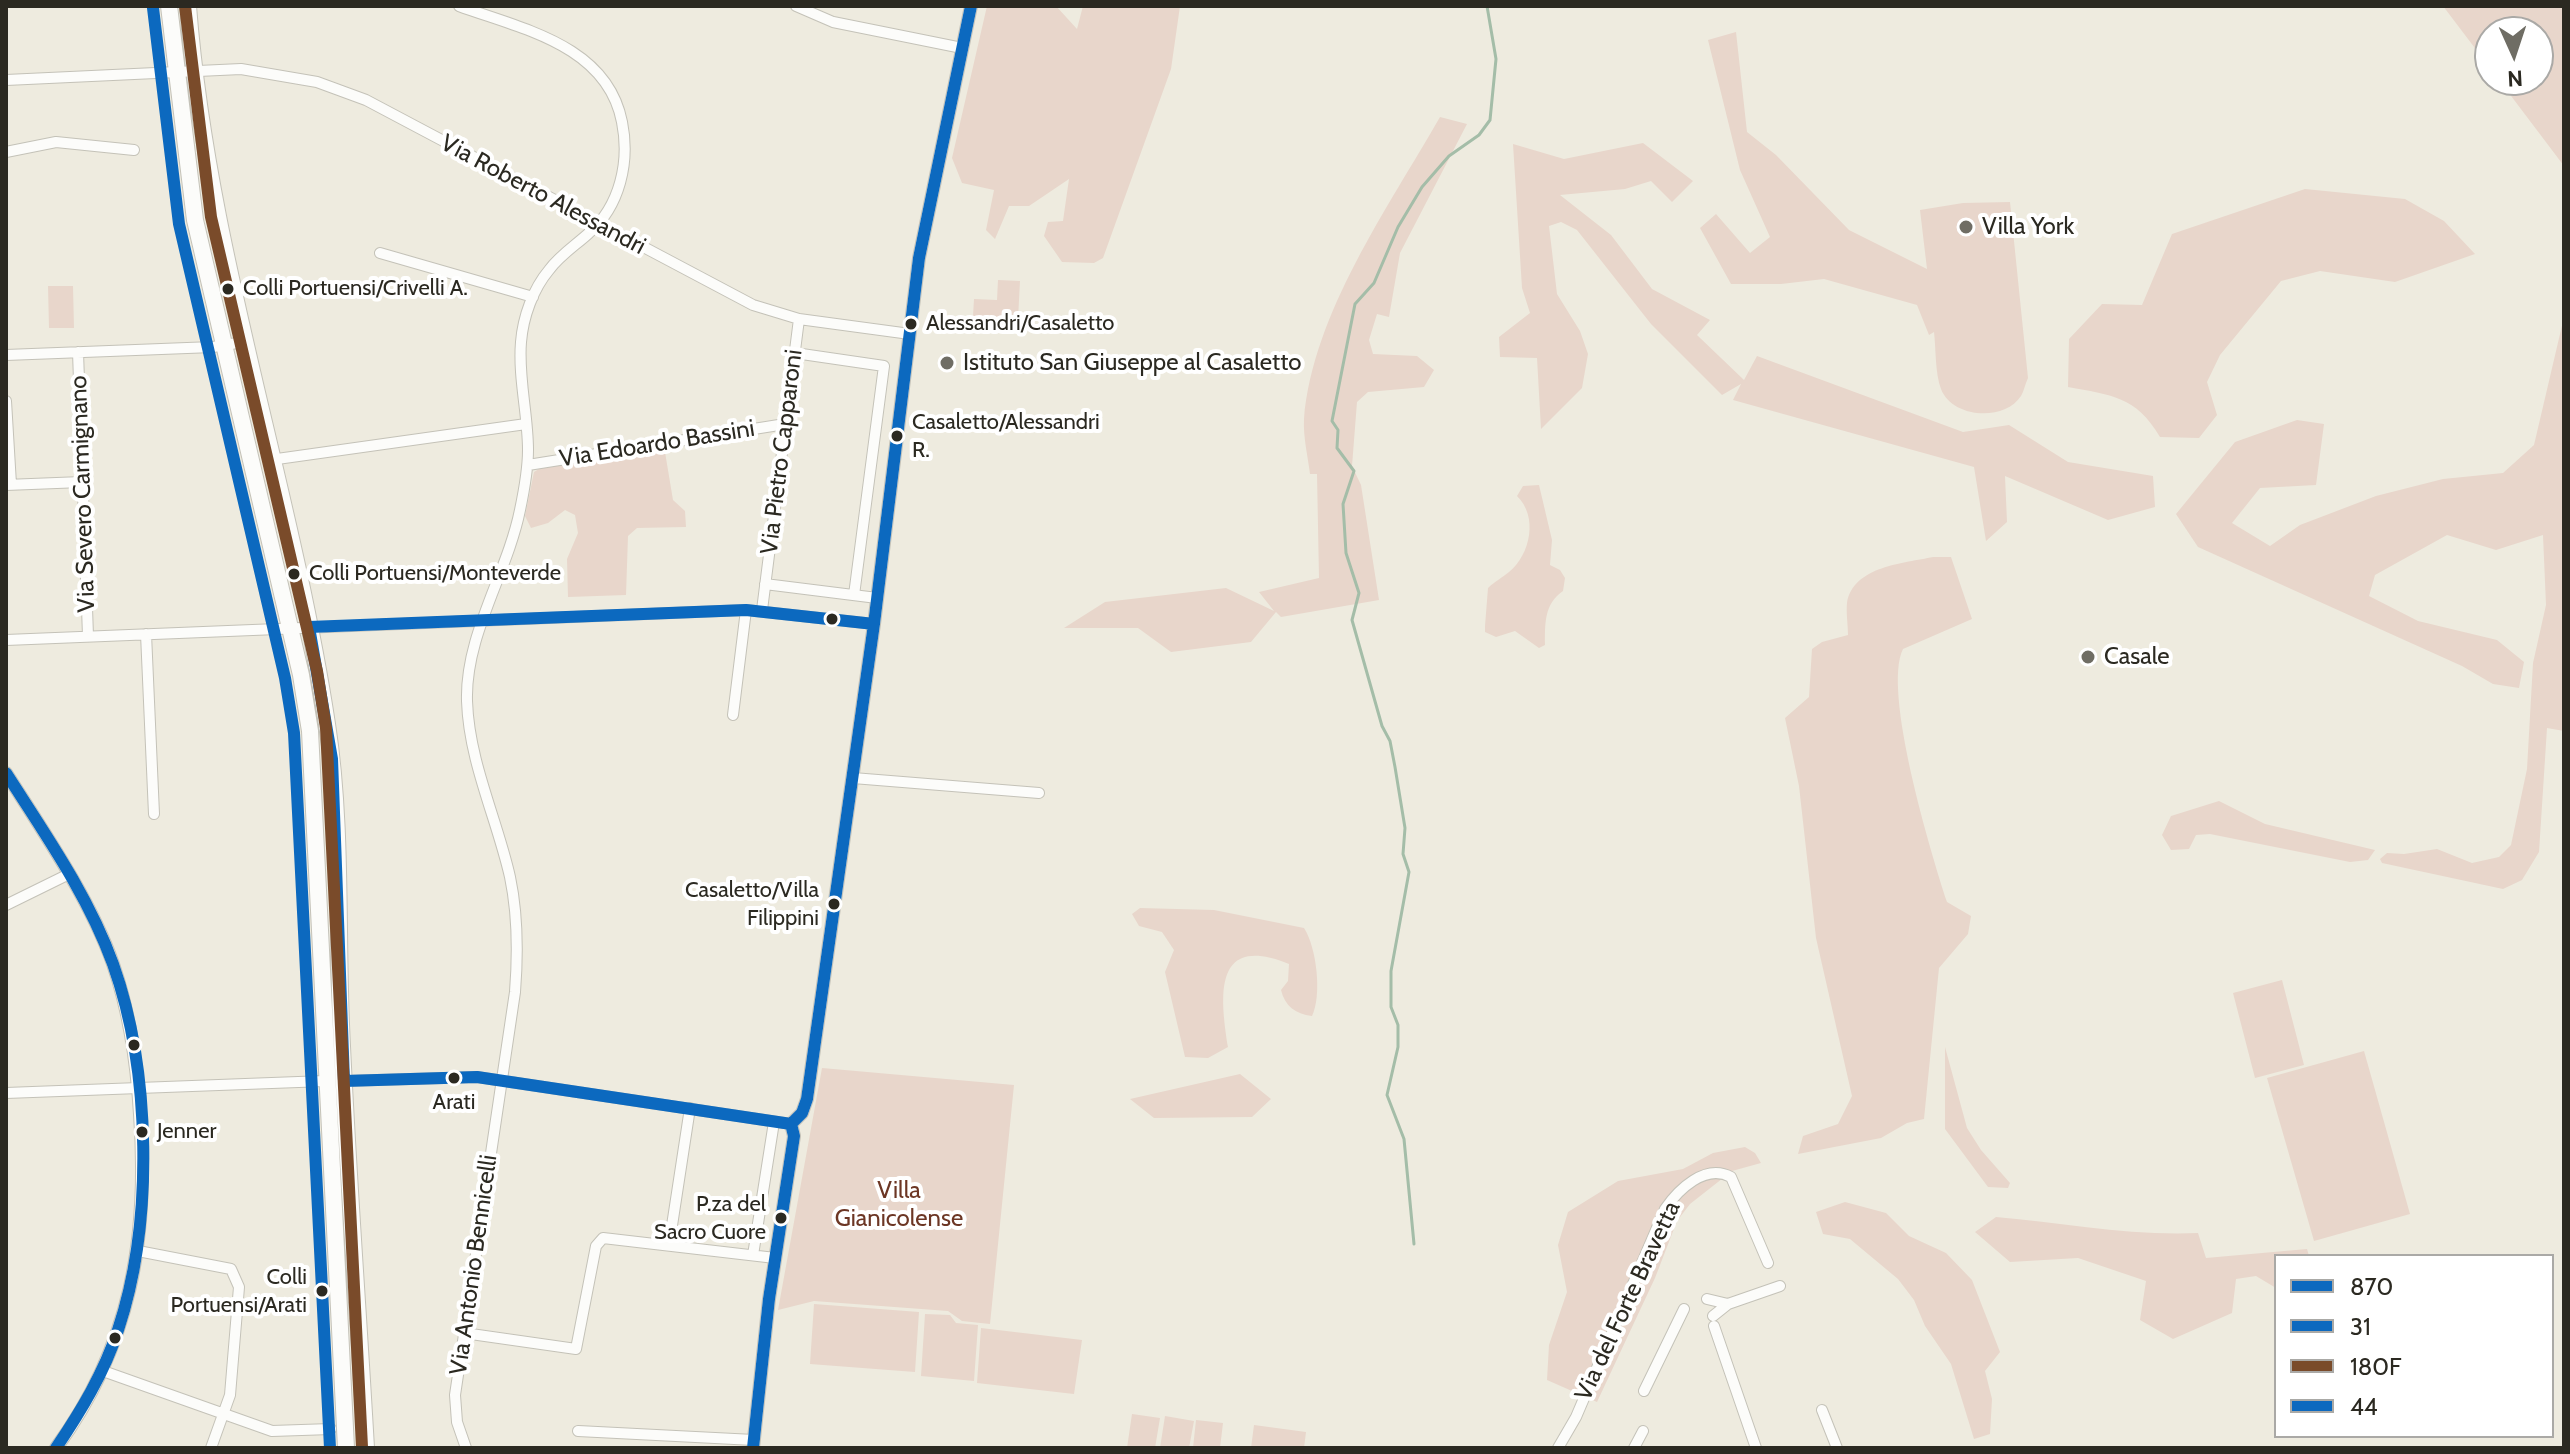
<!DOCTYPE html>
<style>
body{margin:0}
#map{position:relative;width:2570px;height:1454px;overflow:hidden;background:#eeebdf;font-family:Cabin,sans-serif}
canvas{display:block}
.frame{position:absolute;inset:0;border:8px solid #2b2921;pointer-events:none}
.legend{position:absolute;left:2274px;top:1254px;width:280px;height:184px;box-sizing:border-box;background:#fff;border:2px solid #aaa9a6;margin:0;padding:10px 14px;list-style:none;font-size:24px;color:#2b2921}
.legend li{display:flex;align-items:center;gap:16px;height:40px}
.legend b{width:40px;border:2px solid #aaa9a6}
.north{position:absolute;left:2474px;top:16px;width:80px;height:80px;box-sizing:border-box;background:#fff;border:2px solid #aaa9a6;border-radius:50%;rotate:177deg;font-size:22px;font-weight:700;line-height:32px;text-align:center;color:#2b2921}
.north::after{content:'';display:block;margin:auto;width:28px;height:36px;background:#6f6d64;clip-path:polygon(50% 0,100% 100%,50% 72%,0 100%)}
</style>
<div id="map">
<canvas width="2570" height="1454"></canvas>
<div class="frame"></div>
<ul class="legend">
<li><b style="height:10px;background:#0c69bf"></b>870</li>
<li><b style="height:10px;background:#0c69bf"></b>31</li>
<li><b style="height:10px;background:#7a4b2a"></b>180F</li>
<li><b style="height:10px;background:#0c69bf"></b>44</li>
</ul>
<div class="north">N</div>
</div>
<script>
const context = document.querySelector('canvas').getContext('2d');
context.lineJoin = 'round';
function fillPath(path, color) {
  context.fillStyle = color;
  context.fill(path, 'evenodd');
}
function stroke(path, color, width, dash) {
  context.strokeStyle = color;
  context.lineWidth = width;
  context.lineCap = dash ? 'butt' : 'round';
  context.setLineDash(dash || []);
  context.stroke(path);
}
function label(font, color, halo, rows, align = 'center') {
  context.font = font + ' Cabin,sans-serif';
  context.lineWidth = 8;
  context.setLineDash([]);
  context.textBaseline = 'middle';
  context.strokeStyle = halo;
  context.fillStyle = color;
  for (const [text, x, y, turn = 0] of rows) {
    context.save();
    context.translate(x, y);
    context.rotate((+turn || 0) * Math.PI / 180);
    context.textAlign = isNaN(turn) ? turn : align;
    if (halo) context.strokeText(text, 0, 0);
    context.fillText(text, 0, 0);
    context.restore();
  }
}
fillPath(new Path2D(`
 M 987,6 L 1056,6 L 1077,29 L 1083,6 L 1180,6 L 1171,69 L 1103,258 L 1094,263 L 1062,262 L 1044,236 L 1048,222 L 1063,221 L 1069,179 L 1029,206 L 1009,206 L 995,239 L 986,230 L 994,190 L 962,183 L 952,158 Z
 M 2443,6 L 2564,6 L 2564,166 L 2499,80 L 2538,80 L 2538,32 L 2490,32 L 2490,68 Z
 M 1736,32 L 1747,132 L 1776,155 L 1849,230 L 1927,269 L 1920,210 L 1963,203 L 2010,202 L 2028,378 C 2025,384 2024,391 2021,396 C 2004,422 1952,418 1941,389 C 1935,373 1936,349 1934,332 L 1929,335 L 1917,305 L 1824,279 L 1781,284 L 1731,284 L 1700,228 L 1716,214 L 1750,253 L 1770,237 L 1740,170 L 1708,40 Z
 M 1440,117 L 1467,124 L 1400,253 L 1389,317 L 1377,314 L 1369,340 L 1373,354 L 1417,356 L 1434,370 L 1424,387 L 1368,392 L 1357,402 L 1352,466 L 1361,485 L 1379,600 L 1281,617 L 1276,612 L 1251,642 L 1171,652 L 1138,628 L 1064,628 L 1105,602 L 1226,588 L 1274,611 L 1259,592 L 1319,578 L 1317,474 L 1310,474 C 1308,457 1303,437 1304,419 C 1313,313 1388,208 1440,117 Z
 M 1643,143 L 1693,181 L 1672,202 L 1651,181 L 1625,189 L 1560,195 L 1611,235 L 1652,289 L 1710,320 L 1697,335 L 1744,380 L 1757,356 L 1963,432 L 2009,425 L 2068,462 L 2153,476 L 2155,507 L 2108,520 L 2005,476 L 2007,522 L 1986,541 L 1974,467 L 1733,400 L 1741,384 L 1722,395 L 1651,324 L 1577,230 L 1561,222 L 1549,226 L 1557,294 L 1580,331 L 1588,354 L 1582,388 L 1541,429 L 1537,358 L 1500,357 L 1499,337 L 1530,313 L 1522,288 L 1513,144 L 1564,159 Z
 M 2305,189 L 2405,199 L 2444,221 L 2475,254 L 2395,282 L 2320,271 L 2281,281 L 2220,355 L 2207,382 L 2217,415 L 2199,438 L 2160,437 C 2136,396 2111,395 2068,387 L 2069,339 L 2102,304 L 2142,305 L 2172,234 Z
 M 998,280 L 1020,281 L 1018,319 L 973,316 L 974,299 L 997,300 Z
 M 48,286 L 73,286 L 74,328 L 49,328 Z
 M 2564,317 L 2564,731 L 2547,728 L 2539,852 L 2522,880 L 2503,889 L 2382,863 L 2380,859 L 2387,853 L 2404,854 L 2437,849 L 2472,863 L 2499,857 L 2511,845 L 2527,769 L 2533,663 L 2546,605 L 2543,535 L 2496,550 L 2447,535 L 2375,575 L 2369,596 L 2418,621 L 2497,640 L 2524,662 L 2519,688 L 2493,684 L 2462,666 L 2198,547 L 2176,514 L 2235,442 L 2297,420 L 2324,424 L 2316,485 L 2260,488 L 2232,523 L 2270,546 L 2300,525 L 2376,496 L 2443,479 L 2503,473 L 2534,445 Z
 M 665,452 L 673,500 L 685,511 L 686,527 L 637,528 L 628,536 L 626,595 L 568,597 L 567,559 L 578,533 L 575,515 L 565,510 L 548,523 L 531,528 L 525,516 L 534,472 L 542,467 Z
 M 1539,485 L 1552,540 L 1550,565 L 1560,570 L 1565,578 L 1563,591 C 1544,604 1545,624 1545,645 L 1539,648 L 1515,631 L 1496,637 L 1485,632 L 1485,626 L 1488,588 C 1495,581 1502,578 1509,572 C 1531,554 1538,516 1517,496 L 1523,486 Z
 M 1933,557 L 1951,557 L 1972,619 L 1903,649 C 1882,691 1931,853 1947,902 L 1971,916 L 1968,934 L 1939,968 L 1924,1119 L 1907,1123 L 1881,1138 L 1798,1154 L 1803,1136 L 1838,1124 L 1852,1096 L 1816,938 L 1799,786 L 1785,718 L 1809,697 L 1812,649 L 1822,642 L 1848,635 C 1848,625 1846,613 1847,603 C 1853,566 1905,563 1933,557 Z
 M 2219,801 L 2265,824 L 2375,850 L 2368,860 L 2350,862 L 2210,834 L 2196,835 L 2189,849 L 2171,850 L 2162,835 L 2171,816 Z
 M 1140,908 L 1214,910 L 1304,928 C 1317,948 1322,996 1312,1016 C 1295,1014 1285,1006 1281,990 L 1288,981 L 1289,964 C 1213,933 1220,996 1228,1047 L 1208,1058 L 1185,1057 L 1165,972 L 1174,950 L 1162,932 L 1139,926 L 1132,914 Z
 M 2282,980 L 2304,1065 L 2255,1078 L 2233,993 Z
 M 1945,1047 L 1967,1128 L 1981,1150 L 2010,1183 L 2008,1188 L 1988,1187 L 1945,1129 Z
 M 2364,1051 L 2410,1214 L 2314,1241 L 2267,1078 Z
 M 822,1068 L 1014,1085 L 990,1324 L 962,1321 L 948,1311 L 814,1301 L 778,1310 Z
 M 1240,1074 L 1271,1099 L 1252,1117 L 1154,1118 L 1130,1099 Z
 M 1745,1147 L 1755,1153 L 1761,1163 L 1732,1171 L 1690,1204 L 1677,1221 L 1655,1278 L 1597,1402 L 1547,1380 L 1549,1345 L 1567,1292 L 1558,1245 L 1568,1212 L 1618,1181 L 1683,1169 L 1713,1153 Z
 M 1845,1202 L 1886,1213 L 1909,1236 L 1946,1253 L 1972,1280 L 2000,1352 L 1985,1371 L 1992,1399 L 1990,1434 L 1974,1439 L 1951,1364 L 1925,1326 L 1914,1300 L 1898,1279 L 1850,1239 L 1823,1234 L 1816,1212 Z
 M 1996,1217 C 2064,1223 2130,1236 2198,1233 L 2206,1258 L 2307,1249 L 2309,1256 L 2276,1256 L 2276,1288 L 2256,1276 L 2236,1279 L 2232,1313 L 2173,1339 L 2140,1320 L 2146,1281 L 2078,1258 L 2010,1262 L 1975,1232 Z
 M 814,1304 L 919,1312 L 915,1372 L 810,1364 Z
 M 925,1314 L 950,1315 L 956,1323 L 978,1325 L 974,1381 L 921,1376 Z
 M 981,1328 L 1082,1340 L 1074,1394 L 977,1383 Z
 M 1132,1414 L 1160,1418 L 1155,1448 L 1127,1448 Z
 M 1165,1416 L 1194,1421 L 1189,1448 L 1160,1448 Z
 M 1196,1420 L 1223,1423 L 1220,1448 L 1193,1448 Z
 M 1254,1425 L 1306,1432 L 1304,1448 L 1251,1448 Z`), '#e8d6cb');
stroke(new Path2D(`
 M 1414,1244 L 1404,1139 L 1387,1095 L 1398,1047 L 1398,1025 L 1391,1007 L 1391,971 L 1409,872 L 1403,854 L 1405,828 L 1395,767 L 1390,741 L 1382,726 L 1352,620 L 1359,593 L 1346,553 L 1343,504 L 1354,471 L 1337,448 L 1338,430 L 1332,421 L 1355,304 L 1374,283 L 1398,227 L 1422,187 L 1449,156 L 1479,135 L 1490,120 L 1496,59 L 1487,6`), '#a4bda8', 3);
const minor = new Path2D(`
 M 459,6 C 522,29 607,45 622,122 C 630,162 620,206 589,233 C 576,245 560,255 549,270 C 533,289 523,317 521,342 C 518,378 528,414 528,450 C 528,470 524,491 520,510 C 507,574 465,635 467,701 C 469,762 497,819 510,877 C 518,915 518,954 515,992 L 455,1395 L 457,1422 L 466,1448
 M 796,6 L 833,22 L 962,48
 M 6,80 L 241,69 L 317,82 L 366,100 L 753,305 L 799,319 L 910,334
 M 6,152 L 56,142 L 134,150
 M 380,253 L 533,297
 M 78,352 L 88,636
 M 795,353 L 884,366 L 854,595
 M 6,355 L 213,347 L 243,342
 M 6,401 L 11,484
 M 270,460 L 526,424
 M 528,465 L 785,424
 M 6,485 L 82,482
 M 765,584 L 877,598
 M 762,610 L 799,319
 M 146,634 L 154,814
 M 6,640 L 746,610 L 874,624
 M 733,715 L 746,610
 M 853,778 L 1039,793
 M 6,905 L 67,875
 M 344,1081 L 477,1077 L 791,1124
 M 6,1093 L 325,1081
 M 669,1245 L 690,1108
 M 138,1251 L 231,1269 L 239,1287 L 230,1395 L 211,1448
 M 753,1255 L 774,1122
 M 1707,1299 L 1728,1304
 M 1713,1316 L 1728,1304 L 1780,1286
 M 1714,1326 L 1756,1448
 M 464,1333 L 576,1349 L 596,1246 L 603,1238 L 775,1258
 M 103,1371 L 272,1431 L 331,1429
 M 1644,1391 L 1684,1309
 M 1822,1410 L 1837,1448
 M 578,1431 L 754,1440
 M 1558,1448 L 1576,1417 L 1665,1209 C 1678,1190 1705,1163 1731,1177 L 1768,1263
 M 1634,1448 L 1643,1431`);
const tertiary = new Path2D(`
 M 6,773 C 43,831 90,899 113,964 C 130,1013 137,1063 140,1114 C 149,1237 131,1346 56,1448
 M 753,1448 L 769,1299 L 794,1136 L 791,1124 L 802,1113 L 807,1099 L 874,624 L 919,258 L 971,6`);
const primary = new Path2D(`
 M 169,6 L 195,220 L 301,675 L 310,731 L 346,1448
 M 188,6 C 207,251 290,482 327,724 C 342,821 337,926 341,1024 C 347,1165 358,1307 366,1448`);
stroke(minor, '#c4c2b8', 12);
stroke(tertiary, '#c4c2b8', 14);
stroke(primary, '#c4c2b8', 18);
stroke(minor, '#fcfcfa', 10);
stroke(tertiary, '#fcfcfa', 12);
stroke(primary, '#fcfcfa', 16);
stroke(new Path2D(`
 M 791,1124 L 477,1077 L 344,1081 L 332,759 L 309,627 L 746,610 L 874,624
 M 791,1124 L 802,1113 L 807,1099 L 874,624 L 919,258 L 971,6
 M 753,1448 L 769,1299 L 794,1136 L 791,1124`), '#0c69bf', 12);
stroke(new Path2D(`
 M 153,8 L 179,224 L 285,678 L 294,733 L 330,1448`), '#0c69bf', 12);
stroke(new Path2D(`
 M 185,6 L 211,217 L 317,671 L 326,728 L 362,1447`), '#7a4b2a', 12);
stroke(new Path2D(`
 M 6,773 C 45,834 88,895 113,964 C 151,1071 154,1222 118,1330 C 104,1373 81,1411 56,1448`), '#0c69bf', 12);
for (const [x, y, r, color] of [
 [1966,227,8,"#6f6d64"],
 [228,289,7,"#2b2921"],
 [911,324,7,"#2b2921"],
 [947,363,8,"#6f6d64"],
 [897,436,7,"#2b2921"],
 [294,574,7,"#2b2921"],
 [832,619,7,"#2b2921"],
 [2088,657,8,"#6f6d64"],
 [834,904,7,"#2b2921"],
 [134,1045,7,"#2b2921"],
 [454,1078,7,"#2b2921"],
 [142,1132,7,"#2b2921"],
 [781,1218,7,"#2b2921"],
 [322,1291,7,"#2b2921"],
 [115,1338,7,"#2b2921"]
]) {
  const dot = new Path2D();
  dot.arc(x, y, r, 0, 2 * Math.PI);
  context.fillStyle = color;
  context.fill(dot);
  stroke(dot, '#fff', 3);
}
label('22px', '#2b2921', '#fff', [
 ["Colli Portuensi/Crivelli A.",243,289],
 ["Alessandri/Casaletto",926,324],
 ["Casaletto/Alessandri",912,423],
 ["R.",912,451],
 ["Colli Portuensi/Monteverde",309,574],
 ["Casaletto/Villa",819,891,"right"],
 ["Filippini",819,919,"right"],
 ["Arati",454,1103,"center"],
 ["Jenner",157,1132],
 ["P.za del",766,1205,"right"],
 ["Sacro Cuore",766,1233,"right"],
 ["Colli",307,1278,"right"],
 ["Portuensi/Arati",307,1306,"right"]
], 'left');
label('24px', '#2b2921', '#fff', [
 ["Via Roberto Alessandri",543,195,28],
 ["Via Edoardo Bassini",657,444,-9],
 ["Via Pietro Capparoni",782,452,-83],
 ["Via Severo Carmignano",83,494,-92],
 ["Via Antonio Bennicelli",474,1265,-82],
 ["Via del Forte Bravetta",1628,1301,-65]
]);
label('24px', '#2b2921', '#fff', [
 ["Villa York",1982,227],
 ["Istituto San Giuseppe al Casaletto",963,363],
 ["Casale",2104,657]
], 'left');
label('24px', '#6c3624', '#fff', [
 ["Villa",899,1191],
 ["Gianicolense",899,1219]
]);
</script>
